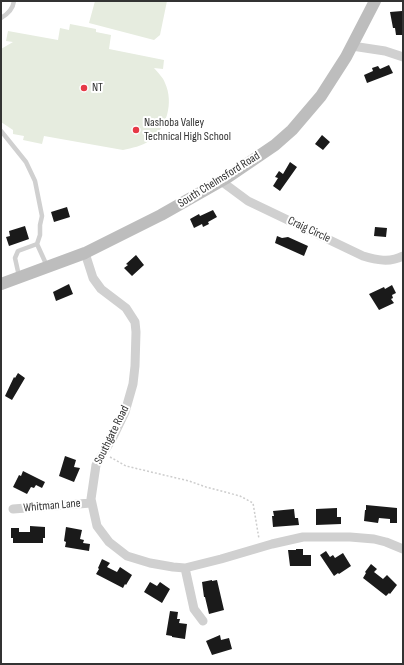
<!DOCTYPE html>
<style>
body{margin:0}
#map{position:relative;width:404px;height:665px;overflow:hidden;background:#fff;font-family:"Sofia Sans Condensed",sans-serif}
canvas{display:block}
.frame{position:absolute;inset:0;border:2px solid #333;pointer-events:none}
</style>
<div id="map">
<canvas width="404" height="665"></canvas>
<div class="frame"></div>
</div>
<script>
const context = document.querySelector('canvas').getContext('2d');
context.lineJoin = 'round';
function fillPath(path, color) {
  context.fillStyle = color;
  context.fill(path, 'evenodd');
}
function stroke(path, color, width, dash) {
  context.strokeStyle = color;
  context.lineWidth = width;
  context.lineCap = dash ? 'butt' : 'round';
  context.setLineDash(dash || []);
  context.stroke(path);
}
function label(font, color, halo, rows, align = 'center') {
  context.font = font + ' "Sofia Sans Condensed",sans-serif';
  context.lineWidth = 4;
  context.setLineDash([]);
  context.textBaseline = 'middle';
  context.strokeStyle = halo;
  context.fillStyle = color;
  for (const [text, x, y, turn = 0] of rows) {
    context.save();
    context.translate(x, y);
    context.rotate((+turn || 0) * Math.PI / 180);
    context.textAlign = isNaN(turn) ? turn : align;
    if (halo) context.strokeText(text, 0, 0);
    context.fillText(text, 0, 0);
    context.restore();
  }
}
fillPath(new Path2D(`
 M 95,1 L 167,1 L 160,35 L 154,40 L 89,23 Z
 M 70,24 L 96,29 L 96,32 L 111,35 L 109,49 L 164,60 L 163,69 L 154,68 C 158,73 163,77 165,83 C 174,102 167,129 149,141 C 142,146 132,148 123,150 L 44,136 L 42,144 L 23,140 L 24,136 L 13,134 L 13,130 L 1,122 L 1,49 L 13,42 L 6,41 L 8,31 L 58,40 L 60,28 L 69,30 Z`), '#e6ecdf');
fillPath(new Path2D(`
 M 402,11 L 403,35 L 396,35 L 395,28 L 393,28 L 390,12 Z
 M 389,65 L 393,73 L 367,83 L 364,75 L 373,71 L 372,68 L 378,66 L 380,69 Z
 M 322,135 L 330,142 L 323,150 L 315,144 Z
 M 290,162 L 297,167 L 280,191 L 273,186 L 278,178 L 275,177 L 279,171 L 283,174 Z
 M 67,207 L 70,217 L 54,222 L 51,212 Z
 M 213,210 L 217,217 L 208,222 L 209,224 L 203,227 L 202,224 L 194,228 L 190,219 L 199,214 L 200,216 Z
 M 25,226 L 29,239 L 9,246 L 6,237 L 10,236 L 9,231 Z
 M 375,227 L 387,228 L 386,237 L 374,236 Z
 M 277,236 L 282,238 L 288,237 L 308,246 L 304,256 L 275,243 Z
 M 136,255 L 144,265 L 132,276 L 124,268 L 128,265 L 126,264 Z
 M 69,284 L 73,294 L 56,301 L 53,292 Z
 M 392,285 L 396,293 L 392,295 L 393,298 L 391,299 L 394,303 L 379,310 L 369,294 L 384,287 L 385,289 Z
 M 18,373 L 25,378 L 12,400 L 5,396 L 14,377 L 15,378 Z
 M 65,456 L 76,460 L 74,467 L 80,468 L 74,482 L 59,476 Z
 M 23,471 L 45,482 L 42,488 L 36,485 L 34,488 L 31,487 L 27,494 L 13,487 L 19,475 L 21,476 Z
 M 366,505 L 397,508 L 397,523 L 390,523 L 390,519 L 379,518 L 378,523 L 364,521 L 365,510 L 366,510 Z
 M 337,508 L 337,517 L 341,517 L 341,524 L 316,525 L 316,509 Z
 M 294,509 L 295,518 L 298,518 L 299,525 L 273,527 L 272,516 L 274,516 L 273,511 Z
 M 30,526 L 45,527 L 45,538 L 43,538 L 43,543 L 13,543 L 13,538 L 11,538 L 11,528 L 19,528 L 19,532 L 30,532 Z
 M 66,527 L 82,530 L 80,539 L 84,540 L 83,543 L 90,544 L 89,551 L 65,547 L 66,542 L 64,541 Z
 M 296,549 L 303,549 L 303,555 L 311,555 L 311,566 L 290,566 L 288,550 L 296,550 Z
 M 326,551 L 330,557 L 333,555 L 335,558 L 343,553 L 351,566 L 339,574 L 338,573 L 334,576 L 320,555 Z
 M 102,559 L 110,563 L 107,567 L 117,572 L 120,567 L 132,575 L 126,585 L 125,584 L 123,588 L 96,574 L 99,569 L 98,568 Z
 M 371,564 L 377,569 L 374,572 L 383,579 L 387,575 L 397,585 L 390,594 L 389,593 L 386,596 L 363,578 L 366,573 L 365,572 Z
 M 212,580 L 212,581 L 217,580 L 224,610 L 209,614 L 205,597 L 204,597 L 202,582 Z
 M 150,582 L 157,586 L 160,582 L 170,589 L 162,603 L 144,592 Z
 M 170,611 L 178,612 L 177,619 L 180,619 L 179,623 L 187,624 L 185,639 L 172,637 L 172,636 L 166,635 Z
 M 220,635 L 221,640 L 229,638 L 232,649 L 212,655 L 206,641 Z`), '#1a1a1a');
stroke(new Path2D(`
 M 110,457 L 126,466 L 189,481 L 206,487 L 240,496 L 253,503 L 259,539`), '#cdcdcd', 1.5, [2, 2]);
stroke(new Path2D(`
 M 1,18 C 8,14 13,9 14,1
 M 1,131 L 26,162 L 35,181 L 42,216 L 40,225 L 40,235 L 37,244
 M 19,276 L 15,258 L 18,251 L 37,244 L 47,266`), '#d0d0d0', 4.5);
stroke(new Path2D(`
 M 352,46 L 385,51 L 403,57
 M 221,181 L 248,201 L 363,256 C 376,260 390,263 403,256
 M 85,253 L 93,278 L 101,289 L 126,308 L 135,322 L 136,332 L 135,366 L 133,384 L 125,412 L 112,439 L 96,465 L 91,499 L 97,526 L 109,542 L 127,556 L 150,563 L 173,567 L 185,568 L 221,559 L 272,544 L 303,537 L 350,537 L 374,539 L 386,542 L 403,549
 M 13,509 L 91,503
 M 185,568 L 194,609 L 203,621`), '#d0d0d0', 9);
stroke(new Path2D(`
 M 1,284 L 85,253 L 161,215 L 228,177 L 275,145 L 292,130 L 321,96 L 346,57 L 375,1`), '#bdbdbd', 12);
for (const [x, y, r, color] of [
 [84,88,4,"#e63946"],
 [136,130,4,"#e63946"]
]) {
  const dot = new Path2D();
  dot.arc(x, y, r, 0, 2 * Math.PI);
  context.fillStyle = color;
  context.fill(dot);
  stroke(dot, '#fff', 1.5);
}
label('12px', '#333', '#fff', [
 ["NT",92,88],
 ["Nashoba Valley",144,123],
 ["Technical High School",144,137]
], 'left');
label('12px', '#333', '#fff', [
 ["South Chelmsford Road",219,180,-32],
 ["Craig Circle",309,230,25],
 ["Southgate Road",112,435,-64],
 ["Whitman Lane",52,506,-5]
]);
</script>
